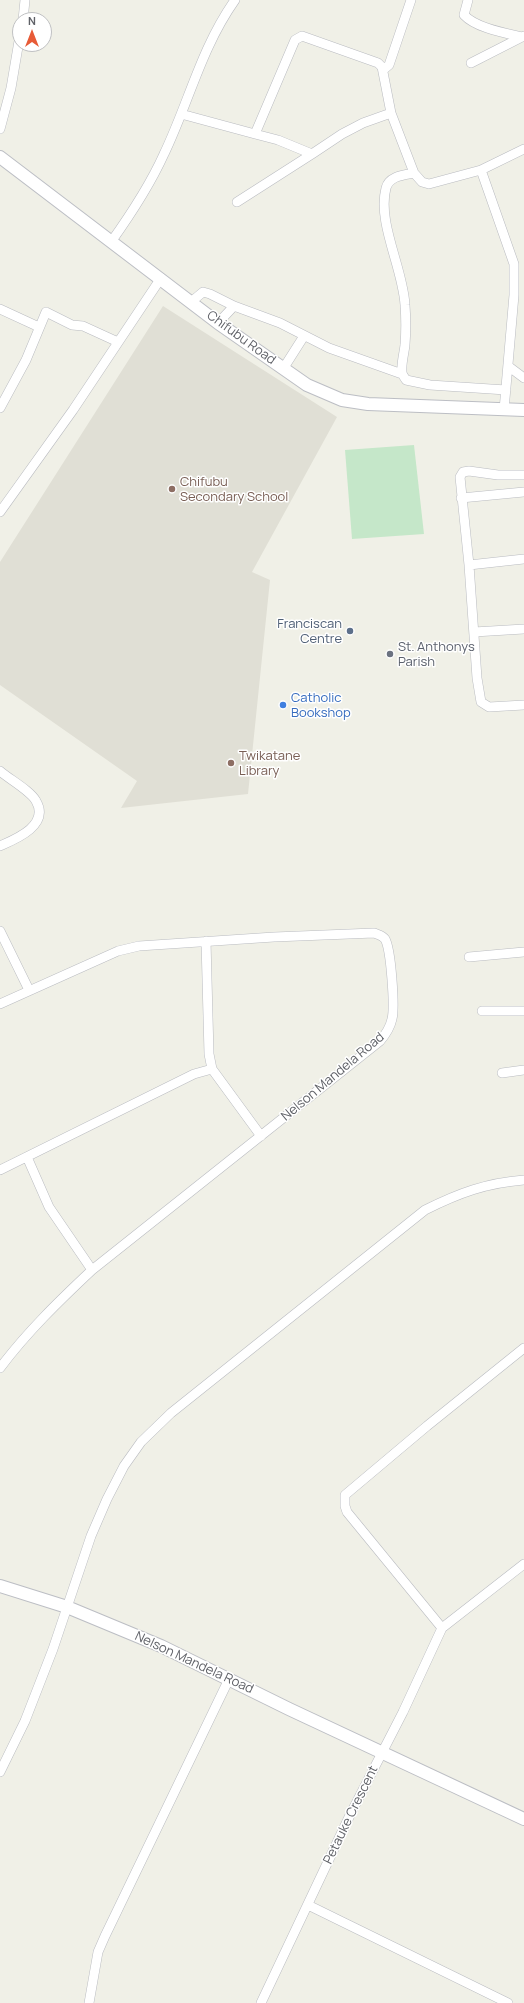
<!DOCTYPE html>
<style>
body{margin:0}
#map{position:relative;width:524px;height:2003px;overflow:hidden;background:#f0f0e7;font-family:Manrope,sans-serif}
canvas{display:block}
.north{position:absolute;left:12px;top:12px;width:40px;height:40px;box-sizing:border-box;background:#fff;border:1px solid #bfc0c2;border-radius:50%;rotate:0deg;font-size:11px;font-weight:700;line-height:16px;text-align:center;color:#5f6167}
.north::after{content:'';display:block;margin:auto;width:14px;height:18px;background:#e75b37;clip-path:polygon(50% 0,100% 100%,50% 72%,0 100%)}
</style>
<div id="map">
<canvas width="524" height="2003"></canvas>
<div class="north">N</div>
</div>
<script>
const context = document.querySelector('canvas').getContext('2d');
context.lineJoin = 'round';
function fillPath(path, color) {
  context.fillStyle = color;
  context.fill(path, 'evenodd');
}
function stroke(path, color, width, dash) {
  context.strokeStyle = color;
  context.lineWidth = width;
  context.lineCap = dash ? 'butt' : 'round';
  context.setLineDash(dash || []);
  context.stroke(path);
}
function label(font, color, halo, rows, align = 'center') {
  context.font = font + ' Manrope,sans-serif';
  context.lineWidth = 3;
  context.setLineDash([]);
  context.textBaseline = 'middle';
  context.strokeStyle = halo;
  context.fillStyle = color;
  for (const [text, x, y, turn = 0] of rows) {
    context.save();
    context.translate(x, y);
    context.rotate((+turn || 0) * Math.PI / 180);
    context.textAlign = isNaN(turn) ? turn : align;
    if (halo) context.strokeText(text, 0, 0);
    context.fillText(text, 0, 0);
    context.restore();
  }
}
fillPath(new Path2D(`
 M 163,306 L 337,417 L 252,572 L 270,580 L 248,794 L 121,808 L 137,781 L 0,685 L 0,562 Z`), '#e0dfd5');
fillPath(new Path2D(`
 M 414,445 L 424,534 L 352,539 L 345,450 Z`), '#c5e7c9');
const street = new Path2D(`
 M 468,0 L 464,15 C 476,28 505,33 522,37 L 524,36
 M 23,20 L 25,0
 M 471,63 L 522,37
 M 383,70 L 389,65 L 411,0
 M 181,114 L 255,134 L 295,40 L 302,36 L 378,63 L 382,67 L 391,113 L 414,173 L 422,182 L 429,184 L 481,170
 M 0,129 L 11,88 L 20,35
 M 255,134 L 278,140 L 312,154 L 342,134 L 363,123 L 391,113
 M 414,173 C 404,175 389,176 386,188 C 377,223 403,268 405,305 C 406,318 406,332 405,345 C 404,354 401,364 402,372 C 402,375 405,378 406,380 L 430,385 L 506,390
 M 237,202 L 312,154
 M 111,242 C 131,214 150,185 164,154 C 189,102 201,48 235,0
 M 191,302 L 203,292 L 210,294 L 234,306 L 280,323 L 329,348 L 402,374
 M 0,309 L 39,327
 M 218,323 L 234,306
 M 508,366 L 524,378
 M 283,369 L 304,336
 M 0,408 L 26,360 L 46,312 L 72,325 L 83,326 L 118,342
 M 504,410 L 514,295 L 514,264 L 481,170 L 524,149
 M 524,475 L 498,475 L 469,471 L 463,472 L 460,477 L 469,565 L 477,678 L 481,702 L 489,707 L 524,705
 M 461,498 L 524,492
 M 0,512 L 73,410 L 161,278
 M 469,565 L 524,559
 M 474,632 L 524,629
 M 0,771 C 9,779 31,791 36,801 C 50,825 16,839 0,846
 M 0,931 L 29,990
 M 469,957 L 524,952
 M 0,1004 L 118,951 L 139,946 L 274,937 L 374,933 C 379,935 382,935 385,939 C 391,949 395,1007 392,1019 C 390,1028 386,1034 380,1041 L 92,1270 C 59,1301 27,1332 0,1368
 M 482,1011 L 524,1011
 M 212,1069 L 261,1136
 M 502,1073 L 524,1070
 M 27,1157 L 49,1207 L 92,1270
 M 0,1170 L 194,1074 L 212,1069 L 209,1054 L 206,941
 M 442,1628 L 347,1512 L 345,1506 L 345,1495 L 427,1426 L 524,1348
 M 0,1772 L 25,1721 L 53,1649 L 91,1536 L 107,1499 L 124,1466 L 141,1442 L 171,1413 L 425,1210 C 459,1193 486,1183 524,1180
 M 308,1905 L 508,2003
 M 89,2003 L 98,1952 L 105,1936 L 229,1679
 M 261,2003 L 351,1813 L 403,1712 L 442,1628 L 524,1564`);
const secondary = new Path2D(`
 M 0,157 L 218,323 L 307,385 L 342,400 L 368,404 L 524,410
 M 0,1586 L 67,1607 L 161,1646 L 289,1709 L 524,1819`);
stroke(street, '#b9bbc0', 10);
stroke(secondary, '#bcbec4', 14);
stroke(street, '#fff', 9);
stroke(secondary, '#fff', 12);
for (const [x, y, r, color] of [
 [172,489,4,"#8d6e63"],
 [350,631,4,"#5c6f8a"],
 [390,654,4,"#6b7280"],
 [283,705,4,"#3f7fe0"],
 [231,763,4,"#8d6e63"]
]) {
  const dot = new Path2D();
  dot.arc(x, y, r, 0, 2 * Math.PI);
  context.fillStyle = color;
  context.fill(dot);
  stroke(dot, '#fff', 1.5);
}
label('13px', '#5f6167', '#fff', [
 ["Chifubu Road",241,338,36],
 ["Nelson Mandela Road",333,1077,-40],
 ["Nelson Mandela Road",194,1663,25],
 ["Petauke Crescent",351,1815,-64]
]);
label('13px', '#785e54', '#fff', [
 ["Chifubu",180,482],
 ["Secondary School",180,497],
 ["Twikatane",239,756],
 ["Library",239,771]
], 'left');
label('13px', '#4e5e75', '#fff', [
 ["Franciscan",342,624],
 ["Centre",342,639]
], 'right');
label('13px', '#5b616d', '#fff', [
 ["St. Anthonys",398,647],
 ["Parish",398,662]
], 'left');
label('13px', '#366cbe', '#fff', [
 ["Catholic",291,698],
 ["Bookshop",291,713]
], 'left');
</script>
